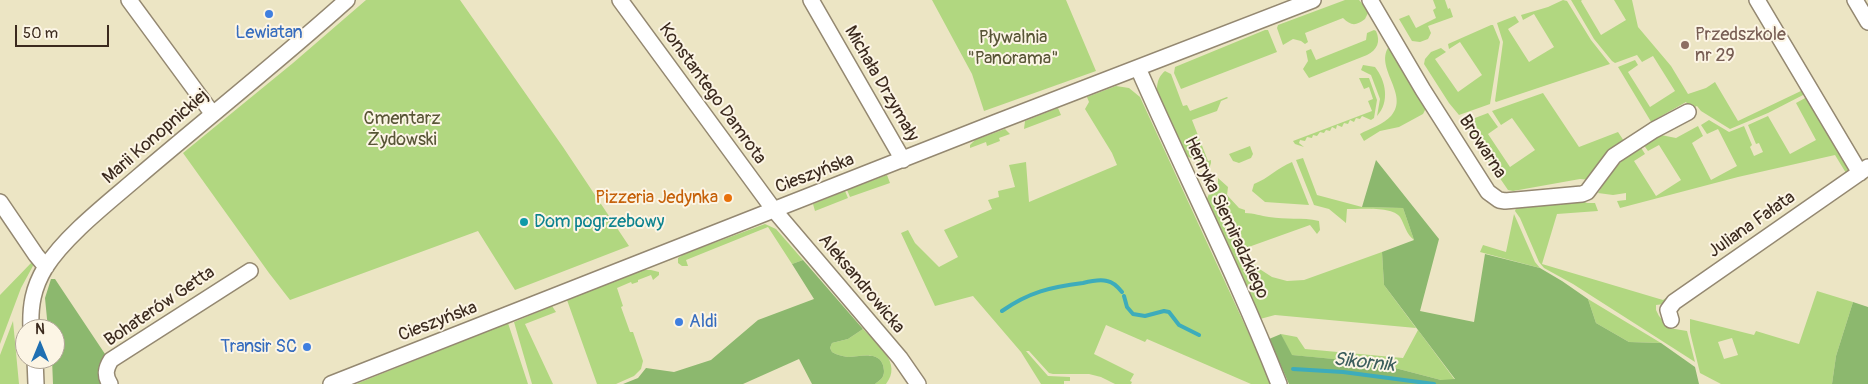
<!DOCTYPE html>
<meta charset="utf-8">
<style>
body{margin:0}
#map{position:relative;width:1868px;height:384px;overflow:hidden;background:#ece5c4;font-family:Pangolin,sans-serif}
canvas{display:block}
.north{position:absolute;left:15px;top:319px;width:50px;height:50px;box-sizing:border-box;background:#fcf5e5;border:1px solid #afa495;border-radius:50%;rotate:0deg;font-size:14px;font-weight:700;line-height:20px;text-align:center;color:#3b2a1e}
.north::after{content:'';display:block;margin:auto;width:18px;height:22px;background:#1f6fb2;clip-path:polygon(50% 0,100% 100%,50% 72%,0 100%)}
.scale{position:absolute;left:15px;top:25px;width:94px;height:22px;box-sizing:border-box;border:2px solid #3b2a1e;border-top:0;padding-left:6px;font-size:15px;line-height:18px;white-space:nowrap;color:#3b2a1e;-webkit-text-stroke:4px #fcf5e5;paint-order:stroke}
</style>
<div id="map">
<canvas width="1868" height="384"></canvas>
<div class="north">N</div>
<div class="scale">50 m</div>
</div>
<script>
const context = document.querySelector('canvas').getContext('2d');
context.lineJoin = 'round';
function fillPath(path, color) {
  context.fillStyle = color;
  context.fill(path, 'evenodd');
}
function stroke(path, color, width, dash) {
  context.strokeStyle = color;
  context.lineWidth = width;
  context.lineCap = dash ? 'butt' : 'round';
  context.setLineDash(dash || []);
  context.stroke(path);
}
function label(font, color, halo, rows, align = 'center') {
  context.font = font + ' Pangolin,sans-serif';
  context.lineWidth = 4;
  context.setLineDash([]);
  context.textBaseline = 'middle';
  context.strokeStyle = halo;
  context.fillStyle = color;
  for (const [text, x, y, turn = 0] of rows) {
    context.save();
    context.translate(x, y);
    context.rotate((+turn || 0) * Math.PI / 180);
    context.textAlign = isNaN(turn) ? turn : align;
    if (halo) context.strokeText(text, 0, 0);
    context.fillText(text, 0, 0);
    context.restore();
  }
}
fillPath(new Path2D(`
 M 366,0 L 460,0 L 563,147 L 629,246 L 515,290 L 478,231 L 290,300 L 269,273 L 183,153 L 293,63 Z
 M 932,0 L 1066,0 L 1096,71 L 984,111 L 972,74 Z
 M 1345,0 L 1359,0 L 1369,11 L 1365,19 C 1356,26 1351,26 1343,18 L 1305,33 L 1308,42 L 1305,44 L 1301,41 L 1293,39 L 1283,45 L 1277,28 L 1278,25 Z
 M 1433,0 L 1445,0 L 1448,9 L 1450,8 L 1453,17 L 1428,26 L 1431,33 L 1428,39 L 1420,42 L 1412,41 L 1399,19 L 1409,15 L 1416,28 L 1436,18 L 1433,10 L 1436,8 Z
 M 1563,0 L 1567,1 L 1591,40 L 1610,64 L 1496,102 L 1495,101 L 1503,42 L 1497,23 L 1515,16 L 1519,22 L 1508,29 L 1529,62 L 1554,47 L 1534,14 L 1523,20 L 1521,15 L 1548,7 Z
 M 1571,0 L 1582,0 L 1581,1 L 1601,35 L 1626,20 L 1614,0 L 1632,0 L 1638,27 L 1671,66 L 1688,94 L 1706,88 L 1715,82 L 1738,121 L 1803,90 L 1805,94 L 1768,113 L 1730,129 L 1701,111 L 1697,106 L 1691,109 L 1686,102 L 1656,119 L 1657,123 L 1653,125 L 1618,67 L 1635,60 L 1638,65 L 1628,72 L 1650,107 L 1675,91 L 1653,56 L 1642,62 L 1637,55 L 1615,63 L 1612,61 L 1594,39 Z
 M 1491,25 L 1493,25 L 1500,42 L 1490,104 L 1459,115 L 1449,103 L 1424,64 L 1425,59 L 1431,52 L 1441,48 L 1446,52 L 1435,59 L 1458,92 L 1482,75 L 1460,42 L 1449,49 L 1448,44 Z
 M 1265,30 L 1268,30 L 1277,52 L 1181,89 L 1174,73 L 1175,67 Z
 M 1374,30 L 1376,31 C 1381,42 1377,50 1367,55 L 1309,78 L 1303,69 L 1308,61 L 1306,51 L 1311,49 L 1316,60 L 1366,40 L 1367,33 Z
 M 1390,45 L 1426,108 L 1423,114 L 1399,127 L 1380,131 L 1364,141 L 1360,134 C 1369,129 1384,124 1391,116 C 1411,94 1372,67 1390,45 Z
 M 1363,65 L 1375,67 C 1386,81 1390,102 1377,116 L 1380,99 L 1371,75 L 1361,70 Z
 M 1165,71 L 1171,74 L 1183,106 L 1187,105 L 1190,111 L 1227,97 L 1228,98 L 1221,101 L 1217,111 L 1192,120 L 1208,161 L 1211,160 L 1211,163 L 1209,169 L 1206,164 L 1186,156 C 1179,141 1158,102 1157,89 C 1157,81 1160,75 1165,71 Z
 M 1359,78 L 1369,78 L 1377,100 L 1374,118 L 1371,120 L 1362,116 L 1360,119 L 1356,118 L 1354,122 L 1350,120 L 1348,124 L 1344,123 L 1342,127 L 1337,125 L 1336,129 L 1332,127 L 1330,131 L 1326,130 L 1324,133 L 1320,132 L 1317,136 L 1313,135 L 1312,138 L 1307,137 L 1305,141 L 1300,140 L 1299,143 L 1304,147 L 1295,144 L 1293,141 L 1372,111 L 1368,101 L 1373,99 L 1369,87 L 1364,89 Z
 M 1116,86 L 1129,88 L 1140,97 L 1272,384 L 1251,384 L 1147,339 L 1145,342 L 1106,325 L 1094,354 L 1134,374 L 1130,381 L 1132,382 L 1131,384 L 1115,384 L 1101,377 L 1089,374 L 1053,374 L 1049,373 L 1029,351 L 1026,351 L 1048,376 L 1070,377 L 1070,381 L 1064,381 L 1064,384 L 1041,384 L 1021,352 L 973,296 L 935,306 L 901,233 L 908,230 L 915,243 L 939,267 L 958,257 L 944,230 L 992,209 L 988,200 L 999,197 L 998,191 L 1015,187 L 1009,165 L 1026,162 L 1029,202 L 1117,165 L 1112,153 L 1085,109 L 1089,102 L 1087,97 Z
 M 1543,93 L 1579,147 L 1618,132 L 1624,141 L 1591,180 L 1580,179 L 1513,191 L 1508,190 L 1462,123 L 1488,113 L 1498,127 L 1488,134 L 1510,167 L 1535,150 L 1512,118 L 1501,125 L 1492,111 Z
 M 1807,97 L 1854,173 L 1772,229 L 1770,226 L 1846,173 L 1835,155 L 1738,177 L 1620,208 L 1617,201 L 1626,200 L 1626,193 L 1613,195 L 1598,193 C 1610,174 1621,158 1640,146 L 1645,154 L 1634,161 L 1656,196 L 1681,180 L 1659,145 L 1648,151 L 1643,144 L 1661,135 L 1676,138 L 1698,126 L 1703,136 L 1692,143 L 1711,180 L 1737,166 L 1718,129 L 1707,134 L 1701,125 L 1709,120 L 1729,132 L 1744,126 L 1752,145 L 1750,147 L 1754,156 L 1763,152 L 1759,143 L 1756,144 L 1748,125 L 1768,116 L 1790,154 L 1816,140 L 1796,103 Z
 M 1058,108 L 1061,115 L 1024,129 L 1025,121 Z
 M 1005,129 L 1010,134 L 999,138 L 1000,141 L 987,146 L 986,142 L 970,148 L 970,145 L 975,140 Z
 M 1250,146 L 1253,154 L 1251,158 L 1239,163 L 1233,161 L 1229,154 Z
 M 1303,158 L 1317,195 L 1362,207 L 1403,208 L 1414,240 C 1406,234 1405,225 1400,217 C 1393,206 1359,209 1347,209 L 1346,223 L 1329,209 L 1314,205 L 1296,160 Z
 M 1292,162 L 1309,205 L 1265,202 L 1252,191 L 1254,184 C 1269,178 1277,168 1292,162 Z
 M 887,175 L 890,183 L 850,197 L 847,190 Z
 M 1218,178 L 1228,187 L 1227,195 L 1239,208 L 1245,210 L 1245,213 C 1254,213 1261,216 1269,217 C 1286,220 1302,217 1319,221 L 1320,230 L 1317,234 L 1310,225 L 1243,249 L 1258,268 L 1272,277 L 1287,281 L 1304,280 L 1382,252 L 1384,285 L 1416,328 L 1275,315 L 1260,319 L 1206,201 L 1209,194 L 1210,195 L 1218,183 Z
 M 845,191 L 848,198 L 815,211 L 813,204 Z
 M 1583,201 L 1587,203 L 1595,203 L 1598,211 L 1557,214 L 1542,264 L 1663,300 L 1695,278 L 1697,281 L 1664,304 L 1656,305 L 1656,310 L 1659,316 L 1669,328 L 1687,331 L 1695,362 L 1573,284 L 1544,268 L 1539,262 L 1520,218 L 1515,211 L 1516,208 Z
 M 1514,214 L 1535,262 L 1540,268 L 1480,252 L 1483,245 L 1506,252 Z
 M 765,224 L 776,229 L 803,260 L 792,264 L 768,227 L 686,260 L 688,266 L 682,266 L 678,263 L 678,258 L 684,254 Z
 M 33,261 L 34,264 L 21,288 L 0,344 L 0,295 Z
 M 643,270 L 651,270 L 659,272 L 659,275 L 653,280 L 651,275 L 638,280 L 638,282 L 632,284 L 631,282 L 617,288 L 623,306 L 621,307 L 630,332 L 633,332 L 643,361 L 641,369 L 634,376 L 616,384 L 597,384 L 567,300 Z
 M 1817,291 L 1853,302 L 1836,356 L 1832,384 L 1721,384 L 1700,373 L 1690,332 L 1690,319 L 1754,335 L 1756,331 L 1799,344 ZM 1732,338 L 1738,355 L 1724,359 L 1718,342 Z
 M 1588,299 L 1661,343 L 1629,342 L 1596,323 Z
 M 552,306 L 556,312 L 525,324 L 553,384 L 532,384 L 514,322 Z
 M 13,321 L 19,384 L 0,384 L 0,355 Z
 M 508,323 L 528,384 L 356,384 Z
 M 863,329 C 877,344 903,363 886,384 L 875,384 C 880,380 884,378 884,371 C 883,349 860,357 848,357 C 842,356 837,355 832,352 L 830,348 L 832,343 L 848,339 Z
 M 1418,330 L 1455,380 L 1441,380 L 1376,363 L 1291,355 L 1281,334 L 1297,337 L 1305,349 L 1403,358 Z`), '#b1d780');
fillPath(new Path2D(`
 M 1376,160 L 1439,239 L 1420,311 L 1474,322 L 1485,254 L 1540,268 L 1562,281 L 1588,299 L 1596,323 L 1629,342 L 1661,343 L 1695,367 L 1699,384 L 1289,384 L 1269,339 L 1281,334 L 1292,355 L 1376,363 L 1441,380 L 1455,379 L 1384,285 L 1382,252 L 1414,240 L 1403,208 L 1362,207 Z
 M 803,260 L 863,329 L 848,339 L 832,343 L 830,348 L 832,352 C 837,355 842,356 848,357 C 860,357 883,349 884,371 C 884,378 880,380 875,384 L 812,384 L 799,359 L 743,384 L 623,384 L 638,378 L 646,368 L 674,372 L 711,360 L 758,320 L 814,299 L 792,264 Z
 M 51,279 L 55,279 L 109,360 L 104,384 L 53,384 L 52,359 L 55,359 L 55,329 L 48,329 L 45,298 Z
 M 1853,302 L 1868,307 L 1868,384 L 1832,384 L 1836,356 Z`), '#8cb86e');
stroke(new Path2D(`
 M 1124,296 L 1127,307 L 1133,314 L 1145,316 L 1164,311 L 1169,312 L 1179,325 L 1199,335
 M 1002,311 C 1029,292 1051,287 1083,283 C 1091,281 1099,279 1107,281 C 1113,282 1118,287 1122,292
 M 1293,369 L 1343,372 L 1434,384`), '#3dacbb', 4);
const minor = new Path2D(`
 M 129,0 L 212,113
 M 620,0 L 774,210 L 900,358 L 918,384
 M 811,0 L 903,160
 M 1370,0 L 1423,90 L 1488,192 L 1499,200 L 1505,201 L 1582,194 L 1587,192 L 1614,156 L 1654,130 L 1688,112
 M 1757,0 L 1860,173
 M 1855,0 L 1868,22
 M 1138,68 C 1184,173 1237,277 1279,384
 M 0,202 L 36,255 L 46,267
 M 1671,320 L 1668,310 L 1674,302 L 1868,167
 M 31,329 C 30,306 33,288 45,268 C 65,236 109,202 138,177 C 207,118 279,61 347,0
 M 35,359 L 36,384
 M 110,384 C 104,375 106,368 111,360 L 250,271
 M 331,384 L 997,122 L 1313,0`);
stroke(minor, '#948871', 18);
stroke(minor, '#fff', 15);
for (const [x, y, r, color] of [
 [269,14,5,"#3f7fe0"],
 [1685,45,5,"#8d6e63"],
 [728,198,5,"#e8710a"],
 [524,222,5,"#0f9aa8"],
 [679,322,5,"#3f7fe0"],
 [307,347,5,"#3f7fe0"]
]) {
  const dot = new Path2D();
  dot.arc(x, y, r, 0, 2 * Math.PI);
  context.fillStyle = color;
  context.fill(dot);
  stroke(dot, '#fcf5e5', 2);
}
label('18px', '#366cbe', '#fcf5e5', [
 ["Lewiatan",269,33],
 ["Aldi",689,322,"left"],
 ["Transir SC",297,347,"right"]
]);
label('18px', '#785e54', '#fcf5e5', [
 ["Przedszkole",1695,35],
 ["nr 29",1695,56]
], 'left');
label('18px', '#585536', '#fcf5e5', [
 ["Pływalnia",1013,38],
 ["\"Panorama\"",1013,59],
 ["Cmentarz",402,119],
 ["Żydowski",402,140]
]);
label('18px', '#3b2a1e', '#fcf5e5', [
 ["Michała Drzymały",881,84,60],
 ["Konstantego Damrota",712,94,54],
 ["Marii Konopnickiej",156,137,-41],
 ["Browarna",1482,147,57],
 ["Cieszyńska",815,174,-21],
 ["Henryka Siemiradzkiego",1226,218,65],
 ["Juliana Fałata",1752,225,-35],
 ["Aleksandrowicka",861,284,50],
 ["Bohaterów Getta",160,307,-34],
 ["Cieszyńska",438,322,-21]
]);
label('18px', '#c56008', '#fcf5e5', [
 ["Pizzeria Jedynka",718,198]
], 'right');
label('18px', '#0d838f', '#fcf5e5', [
 ["Dom pogrzebowy",534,222]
], 'left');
label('italic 19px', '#3c5e5d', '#fcf5e5', [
 ["Sikornik",1364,363,6]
]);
</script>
